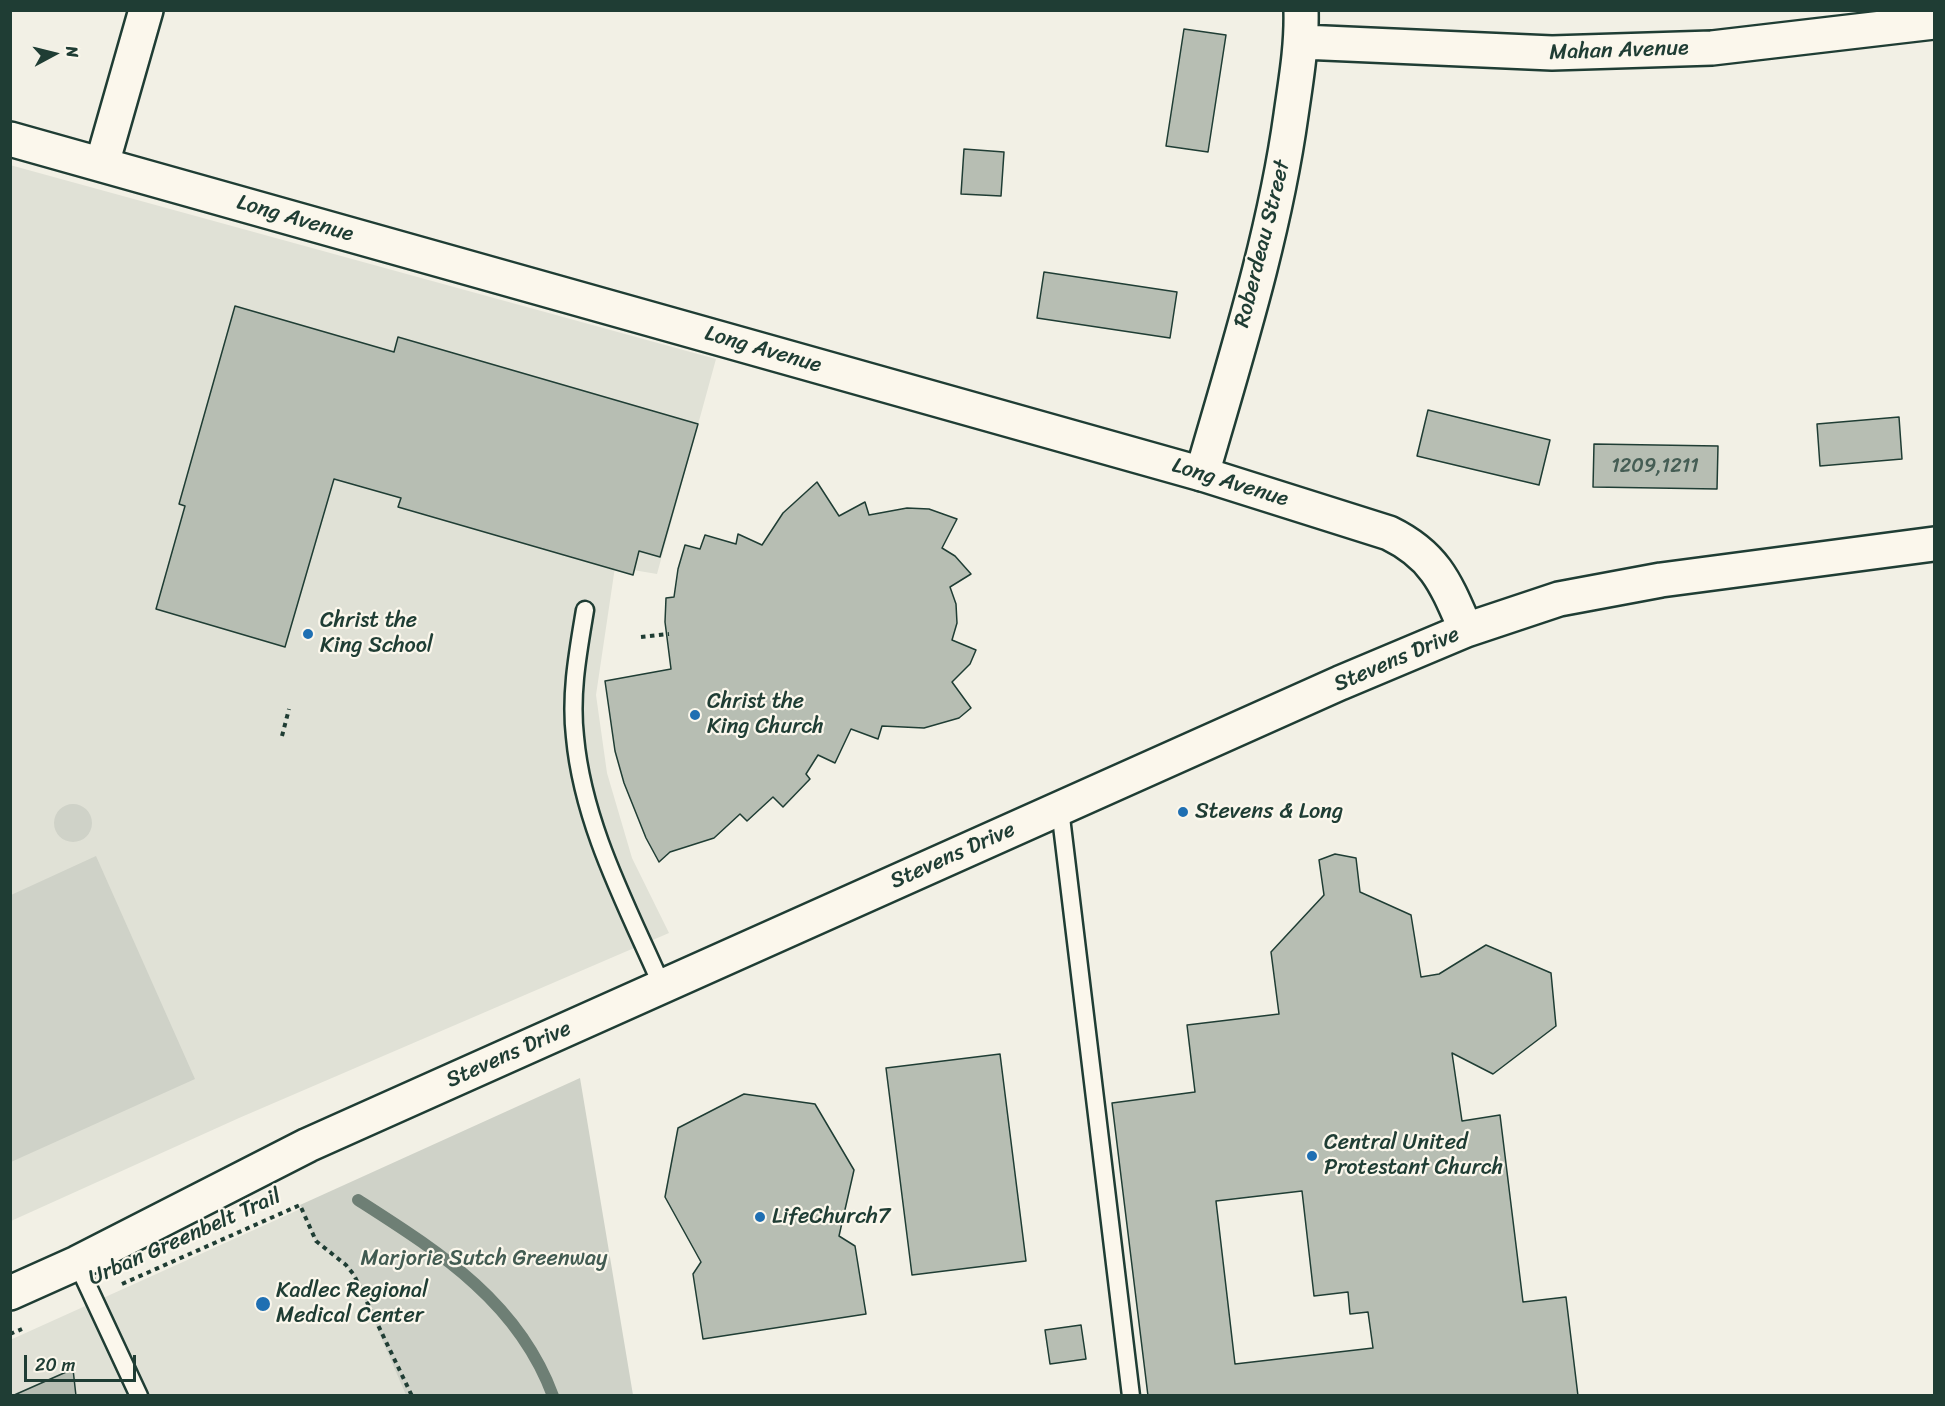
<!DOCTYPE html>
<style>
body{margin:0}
#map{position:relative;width:1945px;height:1406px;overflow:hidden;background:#f2f0e5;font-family:Sriracha,sans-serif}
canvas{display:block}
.frame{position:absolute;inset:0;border:12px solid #1f3d34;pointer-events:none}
.north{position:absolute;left:24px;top:24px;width:60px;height:60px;-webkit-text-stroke:4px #fbf7ec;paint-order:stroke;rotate:83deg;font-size:16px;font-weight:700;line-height:24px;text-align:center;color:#1f3d34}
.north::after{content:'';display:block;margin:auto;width:21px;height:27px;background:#1f3d34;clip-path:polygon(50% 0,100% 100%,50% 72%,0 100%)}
.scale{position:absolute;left:24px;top:1355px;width:112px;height:27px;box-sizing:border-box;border:3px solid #1f3d34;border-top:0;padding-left:8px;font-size:18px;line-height:21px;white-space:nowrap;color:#1f3d34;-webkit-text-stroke:4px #fbf7ec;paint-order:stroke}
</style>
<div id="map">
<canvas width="1945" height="1406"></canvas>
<div class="frame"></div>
<div class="north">N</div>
<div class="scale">20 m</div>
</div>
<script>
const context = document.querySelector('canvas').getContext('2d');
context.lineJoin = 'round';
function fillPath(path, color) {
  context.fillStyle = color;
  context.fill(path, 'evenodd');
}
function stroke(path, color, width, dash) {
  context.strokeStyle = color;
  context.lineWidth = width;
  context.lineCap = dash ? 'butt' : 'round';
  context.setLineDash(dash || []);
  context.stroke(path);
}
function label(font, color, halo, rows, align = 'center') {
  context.font = font + ' Sriracha,sans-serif';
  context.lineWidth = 4.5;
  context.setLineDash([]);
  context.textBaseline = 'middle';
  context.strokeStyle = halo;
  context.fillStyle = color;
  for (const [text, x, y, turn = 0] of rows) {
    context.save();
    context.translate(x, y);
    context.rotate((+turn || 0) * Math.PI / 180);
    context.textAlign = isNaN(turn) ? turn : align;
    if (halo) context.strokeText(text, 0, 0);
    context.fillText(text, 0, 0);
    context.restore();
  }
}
fillPath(new Path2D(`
 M 10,165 L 716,359 L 657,574 L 615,567 L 596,695 L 607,773 L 632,858 L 669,933 L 239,1118 L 11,1221 Z
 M 318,1201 L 522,1395 L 11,1395 L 10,1340 Z`), '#e0e1d6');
fillPath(new Path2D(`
 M54 823a19 19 0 1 1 38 0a19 19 0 1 1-38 0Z
 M 96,856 L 195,1079 L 11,1162 L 11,895 Z
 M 580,1078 L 633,1395 L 406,1395 L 354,1275 L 346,1265 L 316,1241 L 300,1205 Z`), '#cfd2c8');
stroke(new Path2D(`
 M 358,1200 C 439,1252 518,1301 553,1396`), '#6e7f75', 12);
const building = new Path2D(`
 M 1184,29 L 1226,35 L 1208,152 L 1166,146 Z
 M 964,149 L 1004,152 L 1001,196 L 961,194 Z
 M 1044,272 L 1177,292 L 1170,338 L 1037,318 Z
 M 235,306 L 394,352 L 398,337 L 698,424 L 660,557 L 639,551 L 633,575 L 398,507 L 401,498 L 334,479 L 285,647 L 156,609 L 185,506 L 179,504 Z
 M 1428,410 L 1550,440 L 1539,485 L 1417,456 Z
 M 1899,417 L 1902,459 L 1820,466 L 1817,424 Z
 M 1594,444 L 1718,446 L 1717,489 L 1593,487 Z
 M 817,482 L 839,516 L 865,502 L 869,515 L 907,508 L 929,509 L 957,519 L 942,548 L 955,556 L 971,574 L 950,587 L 956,604 L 957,623 L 952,640 L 976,650 L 970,664 L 952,682 L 971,708 L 959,718 L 924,728 L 882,726 L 878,739 L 851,729 L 835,763 L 818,755 L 806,774 L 810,779 L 783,807 L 773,797 L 747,821 L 740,814 L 714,838 L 670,852 L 659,862 L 646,838 L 624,783 L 615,751 L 605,681 L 671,669 L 665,622 L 666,598 L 674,597 L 678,569 L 685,545 L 700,549 L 705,535 L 736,544 L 738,534 L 762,545 L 783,513 Z
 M 1335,854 L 1356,858 L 1360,892 L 1411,915 L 1421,977 L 1439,974 L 1486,945 L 1551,973 L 1556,1026 L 1493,1074 L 1452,1053 L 1462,1121 L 1500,1115 L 1523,1302 L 1566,1297 L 1578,1396 L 1148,1396 L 1112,1103 L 1195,1092 L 1187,1025 L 1279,1014 L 1271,952 L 1324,895 L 1319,860 ZM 1302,1191 L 1314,1296 L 1348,1292 L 1350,1314 L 1368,1312 L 1373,1348 L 1235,1364 L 1216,1201 Z
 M 1000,1054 L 1026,1261 L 912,1275 L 886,1068 Z
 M 744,1094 L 815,1104 L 854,1170 L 839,1236 L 855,1246 L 866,1314 L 703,1339 L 693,1274 L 701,1262 L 665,1197 L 678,1128 Z
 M 1081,1325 L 1086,1359 L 1050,1364 L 1045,1330 Z
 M 73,1369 L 76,1396 L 12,1396 Z`);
fillPath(building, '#b7beb3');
stroke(building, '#1f3d34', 1.5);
const lane = new Path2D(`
 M 585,610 C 578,652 570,694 575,737 C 583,825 627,906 662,986
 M 1060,809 L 1131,1396
 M 77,1263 L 139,1396`);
const street = new Path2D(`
 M 1302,42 L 1552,53 L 1712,48 L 1934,22
 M 102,164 L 146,10
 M 1202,474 C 1236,356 1274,237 1291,115 C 1296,80 1302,46 1301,10`);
const secondary = new Path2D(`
 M 10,139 L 1202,474 L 1389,533 C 1436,556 1446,584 1466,630
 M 10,1293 L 77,1263 L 308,1145 L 1340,683 L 1466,630 L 1559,599 L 1661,580 L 1934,544`);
stroke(lane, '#1f3d34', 21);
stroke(street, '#1f3d34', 38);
stroke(secondary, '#1f3d34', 38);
stroke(new Path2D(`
 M 641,637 L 669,634
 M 282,736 L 289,709
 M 122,1284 L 300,1205 L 316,1241 L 346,1265 L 354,1275 L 412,1396
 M 10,1334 L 22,1329`), '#1f3d34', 4, [4.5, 4.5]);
stroke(lane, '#fbf7ec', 16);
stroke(street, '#fbf7ec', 33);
stroke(secondary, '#fbf7ec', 33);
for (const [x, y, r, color] of [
 [308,634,6,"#1f6fb2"],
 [695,715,6,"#1f6fb2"],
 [1183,812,6,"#1f6fb2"],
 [1312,1156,6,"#1f6fb2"],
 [760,1217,6,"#1f6fb2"],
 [263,1304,8,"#1f6fb2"]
]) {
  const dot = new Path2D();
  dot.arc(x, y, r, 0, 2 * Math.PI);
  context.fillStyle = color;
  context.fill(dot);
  stroke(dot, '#fbf7ec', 2);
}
label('20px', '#455d54', null, [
 ["1209,1211",1655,467]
]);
label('22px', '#1f3d34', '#fbf7ec', [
 ["Mahan Avenue",1619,51,-2],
 ["Long Avenue",295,219,16],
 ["Roberdeau Street",1263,244,-76],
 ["Long Avenue",763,350,16],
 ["Long Avenue",1230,483,17],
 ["Stevens Drive",1397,660,-23],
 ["Stevens Drive",953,856,-24],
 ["Stevens Drive",509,1055,-24],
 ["Urban Greenbelt Trail",185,1238,-24]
]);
label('22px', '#1f3d34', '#fbf7ec', [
 ["Christ the",320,621],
 ["King School",320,646],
 ["Christ the",707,702],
 ["King Church",707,727],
 ["Stevens & Long",1195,812],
 ["Central United",1324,1143],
 ["Protestant Church",1324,1168],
 ["LifeChurch7",772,1217],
 ["Kadlec Regional",276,1291],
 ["Medical Center",276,1316]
], 'left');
label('22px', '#425b52', '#fbf7ec', [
 ["Marjorie Sutch Greenway",484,1259]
]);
</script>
